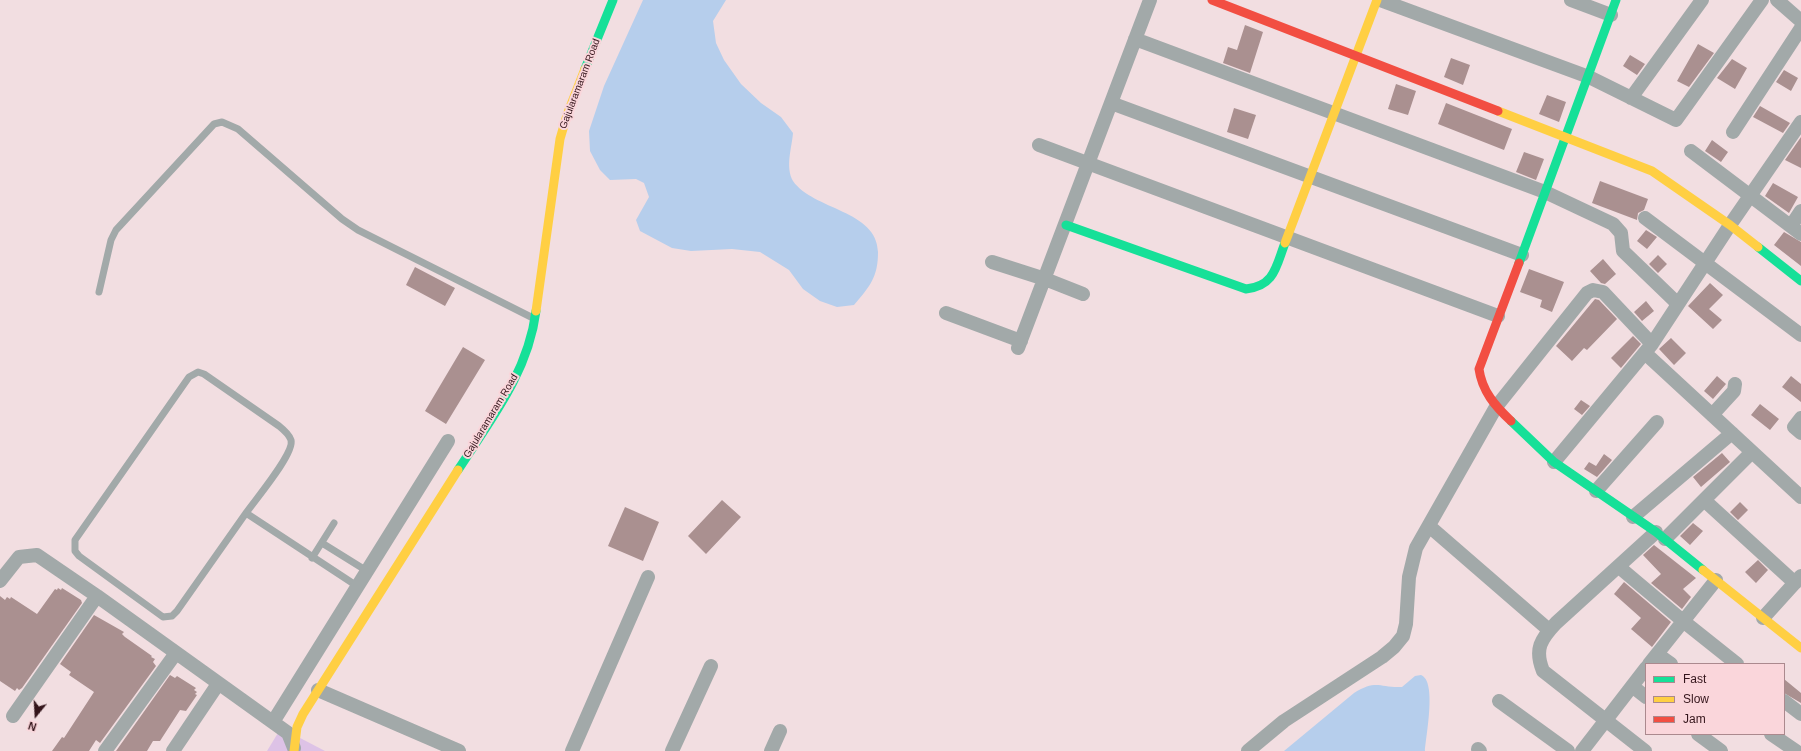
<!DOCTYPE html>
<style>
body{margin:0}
#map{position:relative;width:1801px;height:751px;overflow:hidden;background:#f2dee1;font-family:Helvetica,sans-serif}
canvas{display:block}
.legend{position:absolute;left:1645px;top:663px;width:140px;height:72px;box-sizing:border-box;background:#fad6db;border:1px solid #ab898e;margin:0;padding:5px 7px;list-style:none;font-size:12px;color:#34151b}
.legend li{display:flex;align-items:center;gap:8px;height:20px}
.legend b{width:20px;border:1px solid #ab898e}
.north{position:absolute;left:16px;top:695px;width:40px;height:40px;-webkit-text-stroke:3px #fad6db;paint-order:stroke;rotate:198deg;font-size:11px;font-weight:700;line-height:16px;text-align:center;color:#34151b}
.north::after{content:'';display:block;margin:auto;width:14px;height:18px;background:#34151b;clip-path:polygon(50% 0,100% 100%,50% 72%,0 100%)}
</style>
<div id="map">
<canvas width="1801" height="751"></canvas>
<ul class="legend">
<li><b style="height:5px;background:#16e098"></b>Fast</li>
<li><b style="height:5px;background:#ffcf43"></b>Slow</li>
<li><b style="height:5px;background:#f24e42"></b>Jam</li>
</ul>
<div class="north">N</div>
</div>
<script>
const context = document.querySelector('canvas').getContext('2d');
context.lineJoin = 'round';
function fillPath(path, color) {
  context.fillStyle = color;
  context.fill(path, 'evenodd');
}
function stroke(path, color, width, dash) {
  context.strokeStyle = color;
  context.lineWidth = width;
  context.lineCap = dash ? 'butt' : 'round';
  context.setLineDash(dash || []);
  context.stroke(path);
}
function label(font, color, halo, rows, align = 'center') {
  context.font = font + ' Helvetica,sans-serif';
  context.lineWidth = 4;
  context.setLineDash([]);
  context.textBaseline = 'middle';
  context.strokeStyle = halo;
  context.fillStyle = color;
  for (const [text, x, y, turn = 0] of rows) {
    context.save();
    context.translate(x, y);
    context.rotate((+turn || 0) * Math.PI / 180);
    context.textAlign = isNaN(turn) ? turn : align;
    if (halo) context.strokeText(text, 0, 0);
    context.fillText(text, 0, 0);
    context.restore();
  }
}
fillPath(new Path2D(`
 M 281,728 L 325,751 L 267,751 Z`), '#ddc2e6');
fillPath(new Path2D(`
 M 643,0 L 726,0 L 713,21 L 716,43 L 724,60 L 741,84 L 761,103 L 781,117 L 793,133 C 792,147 785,167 793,181 C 813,210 877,210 878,252 C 878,277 870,286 854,305 L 837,307 L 820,301 L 803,289 L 789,270 L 760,252 L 732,249 L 691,251 L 672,248 L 640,231 L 636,220 L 649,197 L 644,183 L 636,179 L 610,180 L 600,170 L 590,151 L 589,131 L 604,86 Z
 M 1421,675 C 1437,681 1426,735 1425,751 L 1284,751 L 1354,693 C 1377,679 1379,688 1402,687 L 1415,676 Z`), '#b6ceec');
fillPath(new Path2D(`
 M 1245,25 L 1263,32 L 1250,73 L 1223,63 L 1228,47 L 1237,50 Z
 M 1698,44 L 1714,53 L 1689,87 L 1677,81 Z
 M 1630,55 L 1645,64 L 1637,75 L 1623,66 Z
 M 1451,58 L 1470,65 L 1463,85 L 1444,77 Z
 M 1732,59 L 1747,68 L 1735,89 L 1717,78 Z
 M 1784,70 L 1798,78 L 1791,91 L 1776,82 Z
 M 1396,84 L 1416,91 L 1408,115 L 1388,109 Z
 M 1547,95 L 1566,102 L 1559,122 L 1539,114 Z
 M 1446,103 L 1512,129 L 1504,150 L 1438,124 Z
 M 1760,106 L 1790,123 L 1783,133 L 1753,117 Z
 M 1234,108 L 1256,115 L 1248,139 L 1227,132 Z
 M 1801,137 L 1801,168 L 1785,160 Z
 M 1712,140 L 1728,152 L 1721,162 L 1705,151 Z
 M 1524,152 L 1544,159 L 1536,180 L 1516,172 Z
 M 1600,181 L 1648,199 L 1644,210 L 1638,213 L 1637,220 L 1592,203 Z
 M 1773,183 L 1798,197 L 1789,213 L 1765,196 Z
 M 1646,230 L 1657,237 L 1647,249 L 1637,241 Z
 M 1784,232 L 1801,242 L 1801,266 L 1774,245 Z
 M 1658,255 L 1667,264 L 1658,273 L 1649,264 Z
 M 1603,259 L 1616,274 L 1605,284 L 1601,283 L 1590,271 Z
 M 415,267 L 455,288 L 445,306 L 406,285 Z
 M 1529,269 L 1564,282 L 1552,312 L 1540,307 L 1542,300 L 1520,292 Z
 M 1710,283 L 1723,295 L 1709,309 L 1722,320 L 1713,329 L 1688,306 Z
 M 1595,299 L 1599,300 L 1617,319 L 1587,350 L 1584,348 L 1572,361 L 1556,346 Z
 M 1646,301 L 1654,311 L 1642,321 L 1634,312 Z
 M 1633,336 L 1641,344 L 1621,368 L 1611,358 Z
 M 1671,338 L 1686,353 L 1674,365 L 1659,349 Z
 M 463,347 L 485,360 L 446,424 L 425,411 Z
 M 1717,376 L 1726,384 L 1713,399 L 1704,391 Z
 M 1791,376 L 1801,384 L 1801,402 L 1782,387 Z
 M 1581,400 L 1590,406 L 1582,415 L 1574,409 Z
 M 1760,404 L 1779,419 L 1770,430 L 1751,415 Z
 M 1722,453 L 1730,462 L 1701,487 L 1693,477 Z
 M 1604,454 L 1612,460 L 1597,477 L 1584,469 L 1589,462 L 1596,466 Z
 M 722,500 L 741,517 L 706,554 L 688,536 Z
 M 1740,502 L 1748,510 L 1738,520 L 1730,512 Z
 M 625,507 L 659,522 L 643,561 L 608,546 Z
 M 1693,523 L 1703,531 L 1690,545 L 1680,536 Z
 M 1654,545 L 1696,578 L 1683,589 L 1691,597 L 1682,609 L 1651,583 L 1661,574 L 1643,555 Z
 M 1758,560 L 1768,570 L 1756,583 L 1745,572 Z
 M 1624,582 L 1671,622 L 1652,647 L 1631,629 L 1641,618 L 1614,594 Z
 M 58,588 L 61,590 L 62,588 L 81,600 L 82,603 L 22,688 L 19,690 L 17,688 L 15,691 L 0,681 L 0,596 L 5,600 L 7,597 L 10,599 L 11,597 L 37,614 L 55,589 L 57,590 Z
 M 94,615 L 124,632 L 122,634 L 125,637 L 152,656 L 151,657 L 155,659 L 153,662 L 156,666 L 100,743 L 96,740 L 89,751 L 52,751 L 62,737 L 64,738 L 94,692 L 69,675 L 71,672 L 60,664 Z
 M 170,675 L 175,678 L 177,676 L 196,688 L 194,690 L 197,692 L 195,694 L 197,695 L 186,711 L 180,710 L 160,741 L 153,741 L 147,751 L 116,751 Z
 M 1784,679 L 1801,693 L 1801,703 L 1784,693 Z`), '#aa9090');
stroke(new Path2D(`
 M 99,292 L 111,240 L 116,230 L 214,124 L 222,122 L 238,129 L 342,219 L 358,230 L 533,318
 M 246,513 L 177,611 L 172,616 L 163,617 L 79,556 L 75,551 L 75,540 L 189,377 L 198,372 L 204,374 L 279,426 C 284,430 289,434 291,440 C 295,453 255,500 246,513 L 357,586
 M 322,543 L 367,571
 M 312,558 L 334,523`), '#a2a9a9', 7);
stroke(new Path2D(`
 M 1380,0 L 1589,77 L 1676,120 L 1762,0
 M 1571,0 L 1611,15
 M 1777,0 L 1801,21
 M 1135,39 L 1545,192 L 1613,224 L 1621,233 L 1623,251 L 1678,304
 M 1631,98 L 1702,0
 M 1111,103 L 1522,255
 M 1733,132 L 1801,28
 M 1039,145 L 1498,316
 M 1691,151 L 1801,234
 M 1645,218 L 1801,335
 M 1791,226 L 1801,211
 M 992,262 L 1045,279 L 1083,294
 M 946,313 L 1021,341
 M 1018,348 L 1150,0
 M 1645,353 L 1801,497
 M 1712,415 L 1734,391 L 1735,384
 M 1801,418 L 1794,427 L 1801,433
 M 1554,462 L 1652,344 L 1730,225 L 1801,122
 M 1596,491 L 1657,422
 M 1704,500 L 1795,583
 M 1633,517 L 1732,433
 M 1429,526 L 1549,630
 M 1665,539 L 1752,452
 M 1619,567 L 1683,621 L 1737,664
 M 0,581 L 19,557 L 37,555 L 97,596 L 281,728 L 288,733 L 294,748
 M 1763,618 L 1801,576
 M 1657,654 L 1671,664
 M 1649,664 L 1716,580
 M 1632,686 L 1646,697
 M 318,690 L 459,751
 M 1499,701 L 1568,751
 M 1784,701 L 1801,714
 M 13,716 L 97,596
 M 273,722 L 448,441
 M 1698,734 L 1721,751
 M 1771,734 L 1796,751
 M 1478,749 L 1480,751
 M 105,751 L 176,653
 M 173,751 L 218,684
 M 572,751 L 648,577
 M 672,751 L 711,666
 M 771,751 L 780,731
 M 1248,751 L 1284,721 L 1382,657 L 1394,647 L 1403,636 L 1406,624 L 1409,577 L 1416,548 L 1496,407 L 1587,293 L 1593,290 L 1603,292 L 1652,344
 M 1582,751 L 1646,668
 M 1645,751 L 1543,671 C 1534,649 1541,639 1556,623 L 1656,532`), '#a2a9a9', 14);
stroke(new Path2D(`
 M 585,69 L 613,0
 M 1066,225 L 1246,289 C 1275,286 1276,266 1285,243
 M 1758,247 L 1801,281
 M 1519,263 L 1616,0
 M 1511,421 L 1554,462 L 1656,532 L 1703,570
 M 458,470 C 491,419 528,373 536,311`), '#16e098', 9);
stroke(new Path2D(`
 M 1498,111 L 1652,171 L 1730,225 L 1758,247
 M 1285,243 L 1377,0
 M 536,311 L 560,139 L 567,115 L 585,69
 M 1703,570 L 1801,648
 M 294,751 L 297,727 L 303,714 L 458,470`), '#ffcf43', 9);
stroke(new Path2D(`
 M 1212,0 L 1498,111
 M 1511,421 C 1495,406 1482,391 1479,369 L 1519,263`), '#f24e42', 9);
label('10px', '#34151b', '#fad6db', [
 ["Gajularamaram Road",580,84,-69],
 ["Gajularamaram Road",491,416,-59]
]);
</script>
